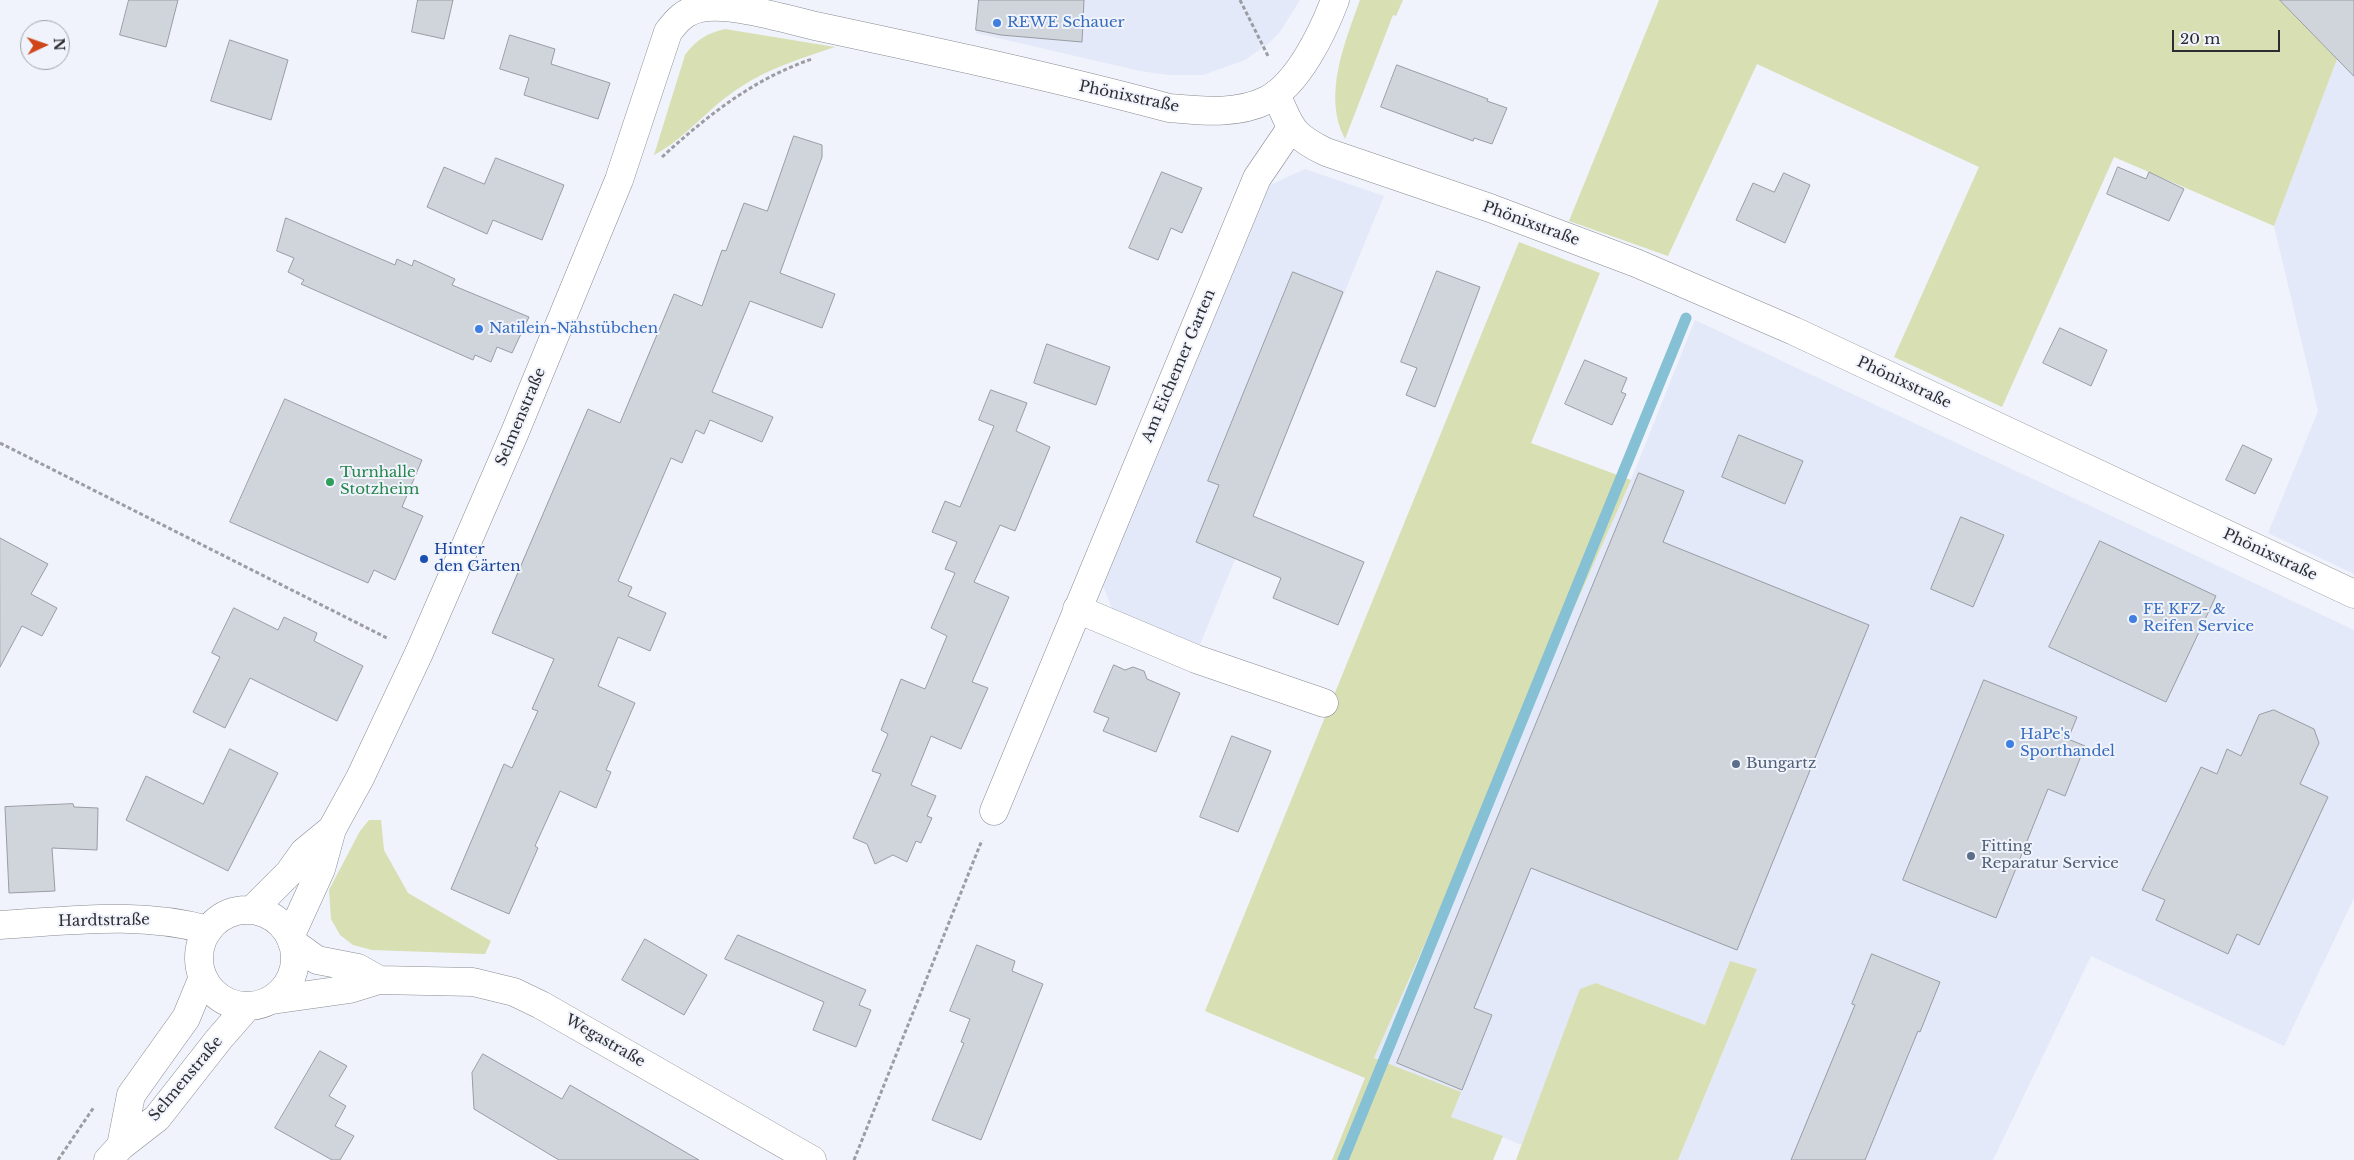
<!DOCTYPE html>
<meta charset="utf-8">
<style>
body{margin:0}
#map{position:relative;width:2354px;height:1160px;overflow:hidden;background:#f0f3fb;font-family:"Libre Baskerville",serif}
canvas{display:block}
.north{position:absolute;left:20px;top:20px;width:50px;height:50px;box-sizing:border-box;background:#f0f3fb;border:1px solid #a1a4aa;border-radius:50%;rotate:87deg;font-size:14px;font-weight:700;line-height:20px;text-align:center;color:#2b2d30}
.north::after{content:'';display:block;margin:auto;width:18px;height:22px;background:#ce461a;clip-path:polygon(50% 0,100% 100%,50% 72%,0 100%)}
.scale{position:absolute;left:2172px;top:30px;width:108px;height:22px;box-sizing:border-box;border:2px solid #2b2d30;border-top:0;padding-left:6px;font-size:15px;line-height:18px;white-space:nowrap;color:#2b2d30;-webkit-text-stroke:4px #f0f3fb;paint-order:stroke}
</style>
<div id="map">
<canvas width="2354" height="1160"></canvas>
<div class="north">N</div>
<div class="scale">20 m</div>
</div>
<script>
const context = document.querySelector('canvas').getContext('2d');
context.lineJoin = 'round';
function fillPath(path, color) {
  context.fillStyle = color;
  context.fill(path, 'evenodd');
}
function stroke(path, color, width, dash) {
  context.strokeStyle = color;
  context.lineWidth = width;
  context.lineCap = dash ? 'butt' : 'round';
  context.setLineDash(dash || []);
  context.stroke(path);
}
function label(font, color, halo, rows, align = 'center') {
  context.font = font + ' "Libre Baskerville",serif';
  context.lineWidth = 4;
  context.setLineDash([]);
  context.textBaseline = 'middle';
  context.strokeStyle = halo;
  context.fillStyle = color;
  for (const [text, x, y, turn = 0] of rows) {
    context.save();
    context.translate(x, y);
    context.rotate((+turn || 0) * Math.PI / 180);
    context.textAlign = isNaN(turn) ? turn : align;
    if (halo) context.strokeText(text, 0, 0);
    context.fillText(text, 0, 0);
    context.restore();
  }
}
fillPath(new Path2D(`
 M 979,0 L 1300,0 L 1280,32 L 1269,43 L 1245,60 L 1203,75 L 1169,75 L 1140,71 L 976,33 Z
 M 2280,0 L 2354,0 L 2354,574 L 2268,533 L 2318,411 L 2274,226 L 2337,59 Z
 M 1305,169 L 1384,196 L 1199,647 L 1113,611 L 1103,586 L 1270,185 Z
 M 1695,320 L 2354,630 L 2354,898 L 2284,1046 L 2091,956 L 1993,1160 L 1678,1160 L 1757,969 L 1730,961 L 1705,1025 L 1596,983 L 1581,989 L 1522,1145 L 1451,1117 L 1460,1092 L 1374,1058 L 1631,480 Z`), '#e3e9f8');
fillPath(new Path2D(`
 M 1360,0 L 1403,0 L 1396,16 L 1393,15 L 1345,139 C 1322,96 1345,42 1360,0 Z
 M 1659,0 L 2280,0 L 2337,59 L 2274,226 L 2114,157 L 2002,407 L 1894,357 L 1979,167 L 1757,64 L 1668,256 L 1569,221 Z
 M 725,29 L 835,47 C 803,58 768,68 739,88 C 709,107 686,138 654,155 L 685,55 C 696,40 707,33 725,29 Z
 M 1519,242 L 1600,273 L 1531,443 L 1631,480 L 1374,1058 L 1461,1092 L 1451,1117 L 1503,1136 L 1493,1160 L 1332,1160 L 1365,1078 L 1205,1011 Z
 M 369,820 L 381,820 L 384,850 L 408,893 L 491,941 L 485,954 L 372,950 L 353,945 L 340,935 L 331,919 L 329,890 L 360,831 Z
 M 1730,961 L 1757,969 L 1678,1160 L 1516,1160 L 1580,989 L 1596,983 L 1705,1025 Z`), '#d7dfb3');
stroke(new Path2D(`
 M 1343,1160 L 1686,318`), '#86c0d5', 11);
const building = new Path2D(`
 M 129,0 L 178,0 L 166,47 L 120,35 Z
 M 418,0 L 453,0 L 444,39 L 412,32 Z
 M 979,0 L 1084,0 L 1082,42 L 1001,35 L 976,30 Z
 M 2280,0 L 2354,0 L 2354,76 Z
 M 510,35 L 555,49 L 551,64 L 610,83 L 598,119 L 524,95 L 529,78 L 500,69 Z
 M 230,40 L 288,60 L 271,120 L 211,101 Z
 M 1397,65 L 1488,99 L 1487,101 L 1507,108 L 1492,144 L 1474,138 L 1473,141 L 1381,107 Z
 M 794,136 L 822,145 L 822,157 L 780,273 L 835,294 L 822,328 L 750,301 L 712,392 L 773,417 L 762,442 L 710,420 L 704,434 L 696,430 L 682,463 L 671,458 L 618,581 L 632,587 L 628,596 L 666,613 L 650,651 L 618,637 L 598,686 L 635,703 L 606,770 L 611,772 L 596,808 L 560,791 L 535,846 L 538,848 L 509,914 L 451,889 L 504,764 L 512,768 L 538,711 L 532,709 L 554,659 L 492,633 L 588,409 L 620,423 L 674,294 L 702,306 L 722,250 L 726,251 L 744,203 L 767,211 Z
 M 496,158 L 564,185 L 542,240 L 493,220 L 487,234 L 427,207 L 444,167 L 484,184 Z
 M 2118,167 L 2146,179 L 2149,172 L 2184,189 L 2169,221 L 2107,194 Z
 M 1162,172 L 1202,188 L 1182,233 L 1171,228 L 1158,260 L 1129,248 Z
 M 1784,173 L 1810,185 L 1785,243 L 1736,220 L 1753,183 L 1774,192 Z
 M 286,218 L 395,265 L 397,259 L 412,266 L 414,260 L 455,279 L 452,285 L 529,317 L 512,353 L 497,347 L 491,362 L 475,355 L 473,360 L 301,284 L 304,280 L 288,272 L 294,258 L 277,251 Z
 M 1437,271 L 1480,287 L 1435,407 L 1406,395 L 1417,368 L 1401,362 Z
 M 1293,272 L 1343,292 L 1253,516 L 1364,562 L 1338,625 L 1273,598 L 1281,578 L 1196,542 L 1219,485 L 1208,481 Z
 M 2060,328 L 2107,350 L 2091,386 L 2043,363 Z
 M 1047,344 L 1110,367 L 1096,405 L 1034,383 Z
 M 1585,360 L 1627,378 L 1621,392 L 1626,394 L 1612,425 L 1565,404 Z
 M 991,390 L 1027,403 L 1016,431 L 1050,447 L 1015,531 L 1000,525 L 974,582 L 1009,597 L 972,682 L 988,688 L 961,749 L 931,736 L 911,785 L 936,796 L 927,816 L 932,818 L 921,843 L 916,841 L 907,862 L 893,855 L 875,864 L 867,844 L 853,838 L 881,774 L 872,771 L 888,734 L 881,730 L 901,679 L 925,689 L 947,636 L 931,628 L 955,573 L 945,569 L 957,542 L 932,532 L 945,501 L 960,507 L 994,426 L 979,420 Z
 M 285,399 L 422,460 L 402,507 L 423,516 L 395,580 L 374,570 L 368,583 L 230,522 Z
 M 1739,435 L 1803,461 L 1785,504 L 1722,477 Z
 M 2243,445 L 2272,459 L 2255,494 L 2226,480 Z
 M 1639,473 L 1684,491 L 1663,542 L 1869,625 L 1737,950 L 1531,868 L 1474,1008 L 1492,1015 L 1462,1090 L 1397,1063 Z
 M 1961,517 L 2004,535 L 1973,607 L 1931,589 Z
 M 0,538 L 48,564 L 31,594 L 57,608 L 42,636 L 22,626 L 0,667 Z
 M 2100,541 L 2216,596 L 2166,702 L 2049,647 Z
 M 234,608 L 278,630 L 284,617 L 317,633 L 314,641 L 363,666 L 337,721 L 250,678 L 225,728 L 193,712 L 220,657 L 212,653 Z
 M 1114,665 L 1125,670 L 1133,667 L 1144,671 L 1147,679 L 1180,693 L 1156,752 L 1103,731 L 1109,718 L 1094,712 Z
 M 1984,680 L 2077,717 L 2068,739 L 2085,746 L 2065,796 L 2048,789 L 1996,918 L 1903,880 Z
 M 2274,710 L 2314,729 L 2319,743 L 2300,784 L 2328,797 L 2259,945 L 2237,934 L 2228,954 L 2156,920 L 2165,900 L 2142,890 L 2201,767 L 2217,774 L 2227,749 L 2241,756 L 2259,715 Z
 M 1232,736 L 1271,751 L 1238,832 L 1200,817 Z
 M 230,749 L 278,773 L 228,871 L 126,820 L 146,776 L 203,804 Z
 M 73,804 L 74,807 L 98,808 L 97,850 L 52,848 L 55,891 L 9,893 L 5,807 Z
 M 738,935 L 866,990 L 859,1005 L 871,1010 L 856,1047 L 813,1030 L 824,1002 L 725,959 Z
 M 645,939 L 707,975 L 684,1015 L 622,980 Z
 M 977,945 L 1015,961 L 1012,971 L 1043,984 L 981,1140 L 932,1120 L 964,1043 L 961,1042 L 970,1019 L 950,1011 Z
 M 1872,954 L 1940,982 L 1920,1032 L 1918,1031 L 1865,1160 L 1791,1160 L 1855,1005 L 1852,1004 Z
 M 320,1051 L 347,1066 L 329,1096 L 346,1106 L 335,1126 L 354,1136 L 340,1160 L 332,1160 L 275,1128 Z
 M 483,1054 L 562,1099 L 570,1085 L 699,1160 L 559,1160 L 474,1109 L 472,1073 Z`);
fillPath(building, '#d0d4db');
stroke(building, '#999ca3', 1);
const minor = new Path2D(`
 M 1276,94 C 1291,128 1291,135 1326,152 L 1490,208 L 1636,263 L 1794,331 L 2354,594
 M 1077,609 L 1196,659 L 1324,703
 M 994,811 L 1257,178 L 1291,128
 M 0,925 C 70,921 139,911 208,930
 M 292,942 L 317,960 L 358,968 L 379,980
 M 272,1000 L 350,989 L 379,980 L 473,982 L 514,992 L 541,1005 L 812,1160`);
const secondary = new Path2D(`
 M199 958a48 48 0 1 1 96 0a48 48 0 1 1-96 0Z
 M 252,910 L 289,873 L 304,852 L 332,829
 M 290,937 L 321,869 L 332,829 L 360,778 L 419,653 L 515,432 L 619,180 L 668,32 C 677,20 685,11 701,8 C 731,2 789,20 820,27 C 937,52 1054,77 1169,108 C 1201,111 1237,115 1267,100 C 1298,84 1323,32 1335,0
 M 121,1146 L 131,1095 L 186,1018 L 203,977
 M 108,1160 L 121,1146 L 157,1118 L 219,1039 L 247,1007`);
stroke(minor, '#888b92', 29);
stroke(secondary, '#888b92', 29);
stroke(new Path2D(`
 M 1240,0 L 1269,58
 M 662,157 C 707,116 753,79 812,59
 M 0,443 L 389,639
 M 58,1160 L 94,1107
 M 854,1160 L 982,840`), '#9b9da3', 3, [4, 2.5]);
stroke(minor, '#fff', 28);
stroke(secondary, '#fff', 28);
for (const [x, y, r, color] of [
 [997,23,5,"#3f7fe0"],
 [479,329,5,"#3f7fe0"],
 [330,482,5,"#2e9e5b"],
 [424,559,5,"#1a4fb4"],
 [2133,619,5,"#3f7fe0"],
 [2010,744,5,"#3f7fe0"],
 [1736,764,5,"#5c6f8a"],
 [1971,856,5,"#5c6f8a"]
]) {
  const dot = new Path2D();
  dot.arc(x, y, r, 0, 2 * Math.PI);
  context.fillStyle = color;
  context.fill(dot);
  stroke(dot, '#f0f3fb', 2);
}
label('15px', '#366cbe', '#f0f3fb', [
 ["REWE Schauer",1007,23],
 ["Natilein-Nähstübchen",489,329],
 ["FE KFZ- &",2143,610],
 ["Reifen Service",2143,627],
 ["HaPe's",2020,735],
 ["Sporthandel",2020,752]
], 'left');
label('15px', '#2b2d30', '#f0f3fb', [
 ["Phönixstraße",1129,97,12],
 ["Phönixstraße",1531,224,20],
 ["Am Eichemer Garten",1179,366,-67],
 ["Phönixstraße",1904,383,25],
 ["Selmenstraße",521,417,-67],
 ["Phönixstraße",2270,555,25],
 ["Hardtstraße",104,921,-1],
 ["Wegastraße",605,1041,30],
 ["Selmenstraße",186,1079,-50]
]);
label('15px', '#27864d', '#f0f3fb', [
 ["Turnhalle",340,473],
 ["Stotzheim",340,490]
], 'left');
label('15px', '#164399', '#f0f3fb', [
 ["Hinter",434,550],
 ["den Gärten",434,567]
], 'left');
label('15px', '#4e5e75', '#f0f3fb', [
 ["Bungartz",1746,764],
 ["Fitting",1981,847],
 ["Reparatur Service",1981,864]
], 'left');
</script>
